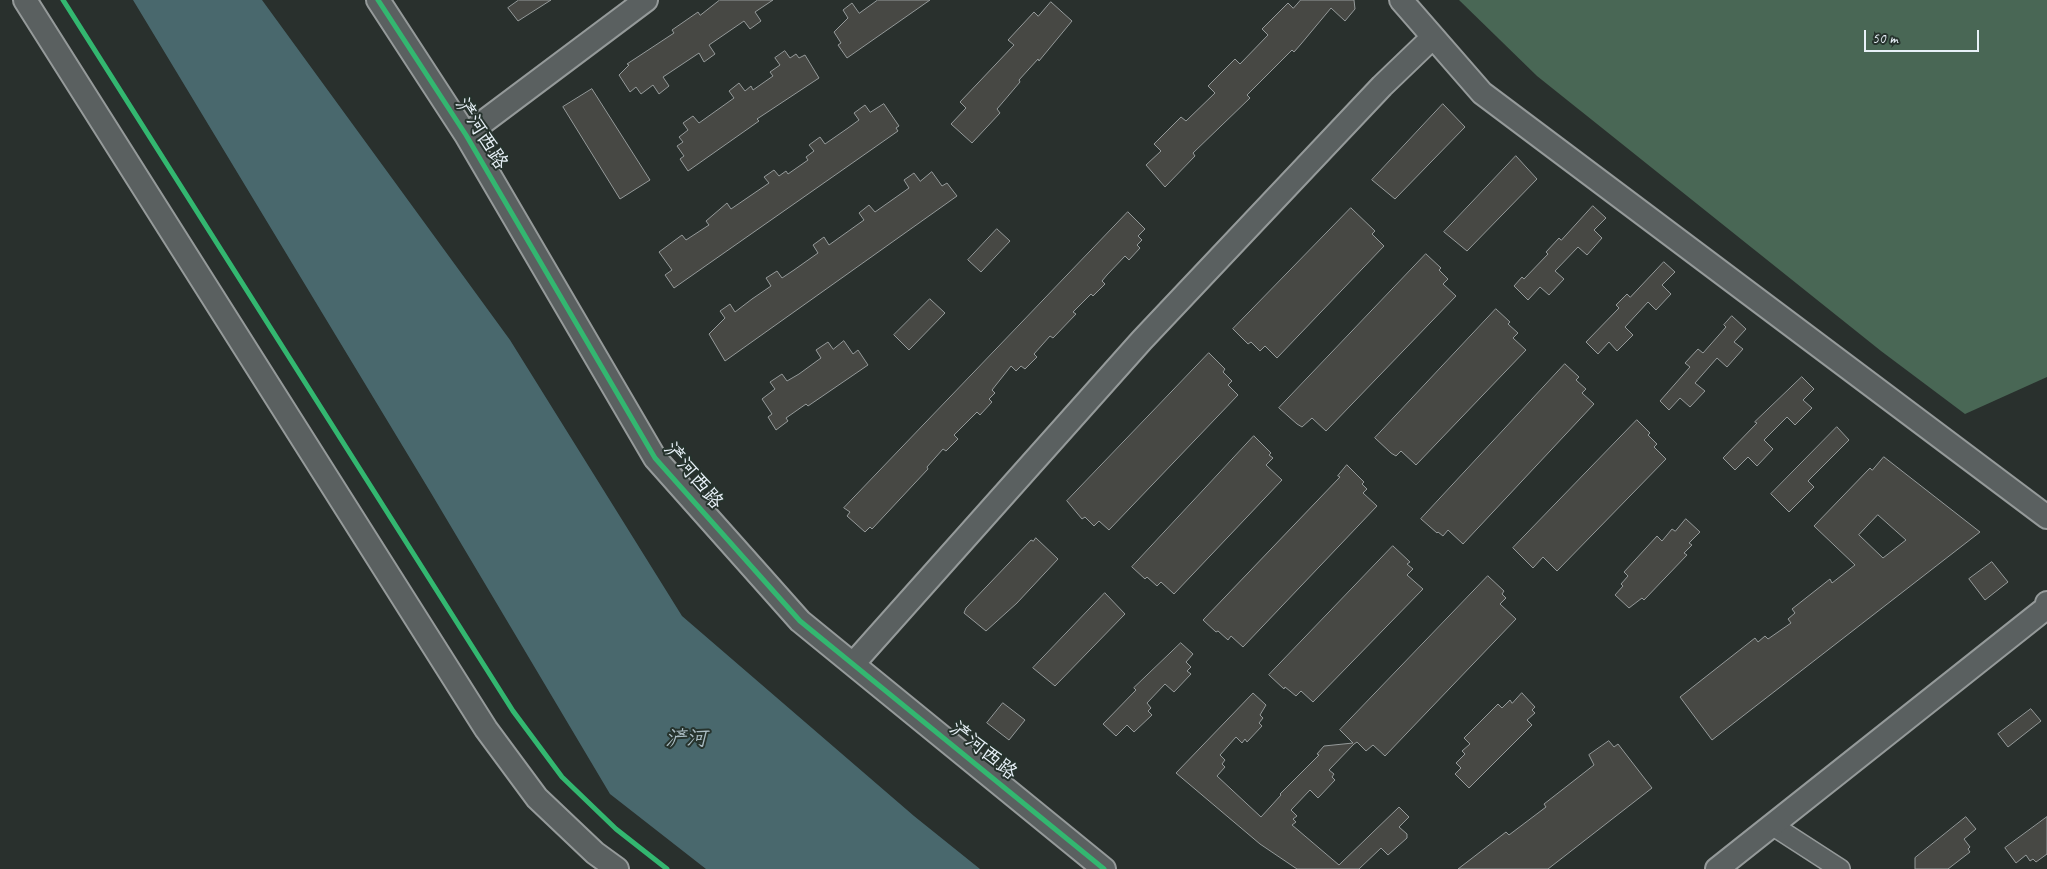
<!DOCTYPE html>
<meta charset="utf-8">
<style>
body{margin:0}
#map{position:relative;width:2047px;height:869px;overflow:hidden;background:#29302d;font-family:Caveat,sans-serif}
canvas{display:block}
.scale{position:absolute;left:1864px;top:30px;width:115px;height:22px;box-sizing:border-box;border:2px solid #e8f1f8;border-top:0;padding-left:6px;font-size:15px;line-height:18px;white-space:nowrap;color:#e8f1f8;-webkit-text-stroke:4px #26332d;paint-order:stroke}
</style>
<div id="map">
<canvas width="2047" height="869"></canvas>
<div class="scale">50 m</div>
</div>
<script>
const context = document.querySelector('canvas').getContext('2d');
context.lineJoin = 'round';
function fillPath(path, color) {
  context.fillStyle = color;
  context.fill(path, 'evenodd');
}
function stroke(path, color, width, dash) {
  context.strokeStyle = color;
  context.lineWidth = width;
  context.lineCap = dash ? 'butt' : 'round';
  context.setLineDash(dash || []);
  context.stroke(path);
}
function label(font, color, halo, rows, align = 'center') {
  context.font = font + ' Caveat,"LXGW WenKai TC",sans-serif';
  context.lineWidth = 4;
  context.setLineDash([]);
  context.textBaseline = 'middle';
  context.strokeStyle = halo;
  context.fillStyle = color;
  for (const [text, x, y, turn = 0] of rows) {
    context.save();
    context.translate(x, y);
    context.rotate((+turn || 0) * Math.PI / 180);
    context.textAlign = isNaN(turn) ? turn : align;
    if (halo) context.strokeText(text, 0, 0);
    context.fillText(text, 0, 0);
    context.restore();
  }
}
fillPath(new Path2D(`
 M 1459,0 L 2047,0 L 2047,377 L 1965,414 L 1881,351 L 1537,76 Z`), '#496755');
fillPath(new Path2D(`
 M 133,0 L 262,0 L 510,340 L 682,616 L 914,816 L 980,869 L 706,869 L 610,794 L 431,493 Z`), '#49686d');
const building = new Path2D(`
 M 519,0 L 551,0 L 518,21 L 508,8 Z
 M 720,0 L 773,0 L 755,12 L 761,21 L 750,29 L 744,21 L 709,45 L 715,54 L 704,62 L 699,53 L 663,77 L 669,86 L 659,94 L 653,85 L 641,94 L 636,87 L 630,92 L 619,75 L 629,65 L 627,64 L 674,33 L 672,30 L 698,12 L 700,15 Z
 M 878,0 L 930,0 L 847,58 L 838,45 L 841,43 L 834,32 L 848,18 L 843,10 L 852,3 L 859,13 Z
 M 1301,0 L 1354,0 L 1355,9 L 1345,21 L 1331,8 L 1301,44 L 1294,52 L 1292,50 L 1247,95 L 1250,98 L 1193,153 L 1195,156 L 1165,187 L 1146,165 L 1161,151 L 1154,144 L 1181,117 L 1186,121 L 1215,93 L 1208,86 L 1235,59 L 1240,64 L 1268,35 L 1262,29 L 1288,3 L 1293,8 Z
 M 1051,2 L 1072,21 L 1039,61 L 1038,59 L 1019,80 L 1020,82 L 997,109 L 1000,113 L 972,143 L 951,124 L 966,108 L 960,102 L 1014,45 L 1008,40 L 1034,12 L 1038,16 Z
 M 785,51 L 790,58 L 796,54 L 799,58 L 805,55 L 819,78 L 757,119 L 759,121 L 688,171 L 680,159 L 684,156 L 677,146 L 683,142 L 679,137 L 688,130 L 683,123 L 693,116 L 699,123 L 734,98 L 729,91 L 739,83 L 745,91 L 751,86 L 753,90 L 773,76 L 770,72 L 780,65 L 775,58 Z
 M 592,89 L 650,180 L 620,199 L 563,107 Z
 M 884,104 L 899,126 L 896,128 L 898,131 L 674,288 L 665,275 L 672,270 L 659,252 L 682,235 L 686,240 L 709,225 L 706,221 L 727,203 L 731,209 L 769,183 L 764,177 L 774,170 L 779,176 L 786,171 L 788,174 L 808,160 L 806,157 L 814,151 L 809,145 L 820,137 L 825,144 L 848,128 L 859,120 L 854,113 L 865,105 L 870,112 Z
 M 1443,104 L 1465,127 L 1395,199 L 1372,180 Z
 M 1516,156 L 1537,179 L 1467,251 L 1444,232 Z
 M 932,172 L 942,186 L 947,183 L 957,196 L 725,361 L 709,334 L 725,318 L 720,311 L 730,304 L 735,312 L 752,299 L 771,286 L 766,278 L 777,271 L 782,278 L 794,270 L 818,253 L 813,245 L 824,237 L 829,245 L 864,220 L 859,213 L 869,205 L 875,212 L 909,188 L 904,180 L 914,173 L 920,181 Z
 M 1593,206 L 1606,218 L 1594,230 L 1602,238 L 1587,255 L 1578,247 L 1555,271 L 1564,279 L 1549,295 L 1540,287 L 1528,300 L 1514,286 L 1522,277 L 1524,279 L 1548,254 L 1546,252 L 1559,238 L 1561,240 Z
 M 1351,208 L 1375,231 L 1372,234 L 1384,246 L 1277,358 L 1265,346 L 1260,351 L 1251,342 L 1248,344 L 1233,329 Z
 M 1128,212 L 1145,229 L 1138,236 L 1142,240 L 1137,245 L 1140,248 L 1129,260 L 1125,256 L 1107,275 L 1102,281 L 1105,284 L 1093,296 L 1091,294 L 1073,312 L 1076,314 L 1053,338 L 1050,336 L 1034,354 L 1037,357 L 1025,369 L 1021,366 L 1016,371 L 1011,366 L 992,390 L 995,393 L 989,399 L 992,402 L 980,415 L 977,412 L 954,435 L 958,439 L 946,451 L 943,449 L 927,467 L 928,469 L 872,529 L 870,527 L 865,532 L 847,516 L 850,512 L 844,508 Z
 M 997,229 L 1010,241 L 981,272 L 968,260 Z
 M 1426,254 L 1441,268 L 1439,270 L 1448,279 L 1443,284 L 1456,296 L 1326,431 L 1312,418 L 1302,427 L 1297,424 L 1279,408 Z
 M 1664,262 L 1675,272 L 1662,285 L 1671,294 L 1656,310 L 1648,302 L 1625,327 L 1633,335 L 1617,351 L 1609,342 L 1598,354 L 1586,342 L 1619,308 L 1616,305 L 1627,294 L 1630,297 Z
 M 930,299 L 945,313 L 909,350 L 894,335 Z
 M 1496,309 L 1510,322 L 1508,324 L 1518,333 L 1513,338 L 1526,350 L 1416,465 L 1401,451 L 1396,456 L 1391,453 L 1375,438 Z
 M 1732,316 L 1746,329 L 1734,342 L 1743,349 L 1727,367 L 1717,358 L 1695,383 L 1705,391 L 1690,407 L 1680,398 L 1669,410 L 1660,401 L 1690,367 L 1685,363 L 1698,349 L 1703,353 L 1726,327 L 1724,325 Z
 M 844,341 L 853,354 L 858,350 L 868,365 L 808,406 L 806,404 L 786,418 L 788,421 L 776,430 L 768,417 L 772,414 L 762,399 L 775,389 L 770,382 L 782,374 L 787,381 L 799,374 L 821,358 L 816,350 L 828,342 L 833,349 Z
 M 1209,353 L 1225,369 L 1223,372 L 1232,381 L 1228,385 L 1238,395 L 1109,530 L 1099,521 L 1094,526 L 1085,517 L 1082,519 L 1067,501 Z
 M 1565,364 L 1579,377 L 1576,380 L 1586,389 L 1582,393 L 1594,404 L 1463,544 L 1448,530 L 1443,536 L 1438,532 L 1437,533 L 1421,519 Z
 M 1802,377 L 1814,389 L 1803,400 L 1812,408 L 1795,425 L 1787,417 L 1764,440 L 1773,449 L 1757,466 L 1748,457 L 1735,470 L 1723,458 L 1757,423 L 1755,422 Z
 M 1637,420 L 1650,433 L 1648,435 L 1657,444 L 1654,447 L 1666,459 L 1557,571 L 1543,557 L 1533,568 L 1513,548 Z
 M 1837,427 L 1849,440 L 1808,481 L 1814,487 L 1789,512 L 1771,494 Z
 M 1254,436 L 1271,453 L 1269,455 L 1273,458 L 1266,465 L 1282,480 L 1174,594 L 1161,582 L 1157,586 L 1147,577 L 1145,579 L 1132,567 Z
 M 1884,457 L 1980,532 L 1712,740 L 1680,697 L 1755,638 L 1758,642 L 1765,636 L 1768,639 L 1791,623 L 1788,619 L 1795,613 L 1792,609 L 1830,579 L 1832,583 L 1855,565 L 1814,526 L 1870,468 L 1872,470 ZM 1878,515 L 1906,540 L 1883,558 L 1859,535 Z
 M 1347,465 L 1364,482 L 1362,484 L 1367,489 L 1363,493 L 1377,506 L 1243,647 L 1231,636 L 1228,640 L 1218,631 L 1216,632 L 1203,620 L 1340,477 L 1338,476 Z
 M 1686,519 L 1700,532 L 1689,543 L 1692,545 L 1684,553 L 1687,555 L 1644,600 L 1642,598 L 1629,608 L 1615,595 L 1623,586 L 1621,584 L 1628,576 L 1624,572 L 1657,536 L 1662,541 L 1672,529 L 1675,531 Z
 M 1036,538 L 1058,559 L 1017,603 L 986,631 L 964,613 L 966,608 L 1031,540 L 1033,541 Z
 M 1393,546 L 1410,562 L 1407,564 L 1413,569 L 1407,575 L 1423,589 L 1313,702 L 1301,691 L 1296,696 L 1285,687 L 1284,689 L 1269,675 Z
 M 1992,562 L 2008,582 L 1985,600 L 1969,579 Z
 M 1488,576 L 1504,591 L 1502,594 L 1506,598 L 1500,604 L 1516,619 L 1385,756 L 1373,745 L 1366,751 L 1357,742 L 1354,744 L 1329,770 L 1334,774 L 1332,777 L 1335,780 L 1318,798 L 1310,790 L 1291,810 L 1297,816 L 1293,819 L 1296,822 L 1292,825 L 1339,865 L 1399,807 L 1409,817 L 1399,827 L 1407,834 L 1407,838 L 1388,855 L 1381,848 L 1359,869 L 1297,869 L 1260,844 L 1176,773 L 1253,693 L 1266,705 L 1260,715 L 1263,718 L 1259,723 L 1262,726 L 1247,742 L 1245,739 L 1242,743 L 1236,737 L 1220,755 L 1225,760 L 1222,764 L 1225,767 L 1217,776 L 1261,817 L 1281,795 L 1280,794 L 1319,755 L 1317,754 L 1324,746 L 1353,743 L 1340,730 Z
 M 1105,593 L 1125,614 L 1055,686 L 1033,668 Z
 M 1181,643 L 1193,654 L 1186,662 L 1191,667 L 1187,671 L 1191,674 L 1174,692 L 1165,684 L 1147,703 L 1151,708 L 1148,711 L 1152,715 L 1134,732 L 1127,725 L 1116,736 L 1103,724 L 1136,690 L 1134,688 Z
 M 1522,693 L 1535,707 L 1532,710 L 1535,713 L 1527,720 L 1532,725 L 1469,788 L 1455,774 L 1461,768 L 1456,763 L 1465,754 L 1462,751 L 1470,744 L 1464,738 L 1498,704 L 1502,708 L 1510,700 L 1512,703 Z
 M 1003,703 L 1025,720 L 1009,740 L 987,723 Z
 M 2031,709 L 2041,721 L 2008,747 L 1998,734 Z
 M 1609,741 L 1614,747 L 1618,744 L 1652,788 L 1548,869 L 1458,869 L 1506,832 L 1509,835 L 1546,807 L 1544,804 L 1594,765 L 1589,755 Z
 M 1966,817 L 1976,829 L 1964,839 L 1970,847 L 1968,849 L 1970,852 L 1948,869 L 1915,869 L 1915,858 Z
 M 2047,817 L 2047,854 L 2036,862 L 2033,859 L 2030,861 L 2026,855 L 2016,863 L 2005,848 Z`);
fillPath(building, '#474844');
stroke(building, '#959a9a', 1);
const minor = new Path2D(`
 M 1772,825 L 1840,869`);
const tertiary = new Path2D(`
 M 25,0 L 486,729 L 537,798 L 595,853 L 617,869
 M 378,0 L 466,135 L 655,458 L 800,621 L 1104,869
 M 1401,0 L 1482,93 L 2047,517
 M 466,135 L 646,0
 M 853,664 L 1142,340 L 1382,86 L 1433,37
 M 1717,869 L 2046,608 L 2047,603`);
stroke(minor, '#959a9a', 22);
stroke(tertiary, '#959a9a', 26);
stroke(minor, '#5a6060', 19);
stroke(tertiary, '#5a6060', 22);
stroke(new Path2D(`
 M 63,0 L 513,711 L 562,777 L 616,829 L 667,869
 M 378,0 L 466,135 L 655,458 L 800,621 L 1104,869`), '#33b770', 5);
label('20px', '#e8f1f8', '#26332d', [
 ["浐河西路",481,134,58],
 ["浐河西路",693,476,50],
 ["浐河西路",983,751,39]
]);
label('italic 21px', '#aabcc3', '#26332d', [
 ["浐河",686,739]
]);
</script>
